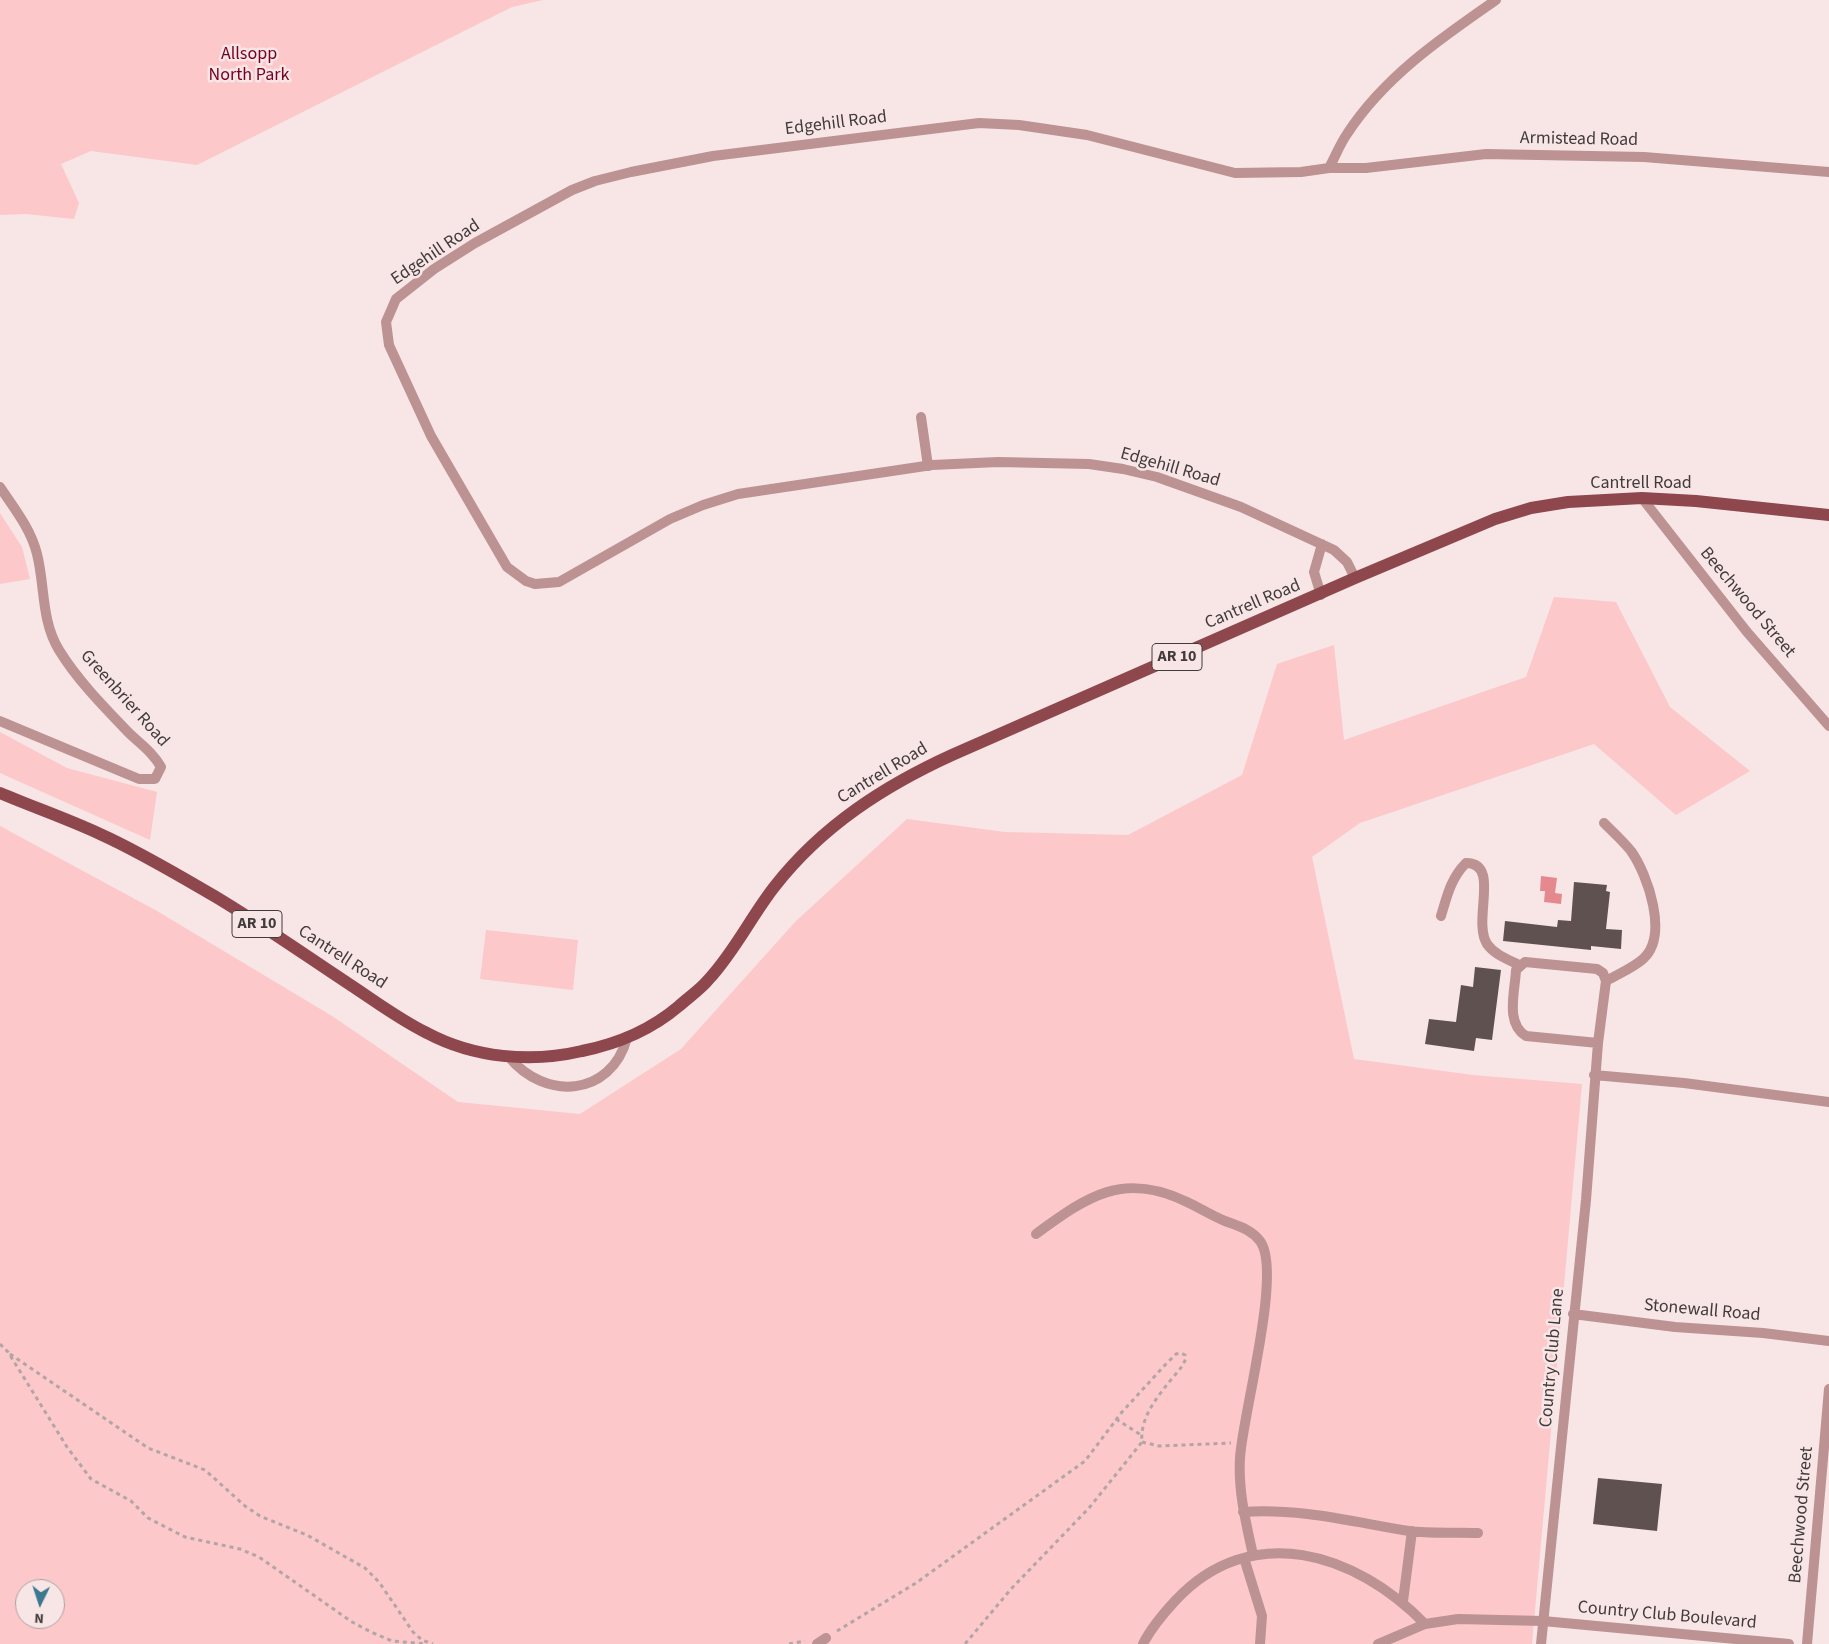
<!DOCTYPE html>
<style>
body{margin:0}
#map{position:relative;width:1829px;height:1644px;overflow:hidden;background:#f8e5e6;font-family:"Source Sans 3",sans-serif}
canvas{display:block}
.north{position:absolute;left:15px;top:1579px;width:50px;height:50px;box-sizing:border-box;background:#f8e5e6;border:1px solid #afa1a2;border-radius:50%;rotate:184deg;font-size:14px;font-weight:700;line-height:20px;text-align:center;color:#423b3b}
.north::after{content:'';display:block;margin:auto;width:18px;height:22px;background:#3d7890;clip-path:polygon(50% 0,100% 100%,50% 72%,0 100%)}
</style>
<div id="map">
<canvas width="1829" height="1644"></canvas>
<div class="north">N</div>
</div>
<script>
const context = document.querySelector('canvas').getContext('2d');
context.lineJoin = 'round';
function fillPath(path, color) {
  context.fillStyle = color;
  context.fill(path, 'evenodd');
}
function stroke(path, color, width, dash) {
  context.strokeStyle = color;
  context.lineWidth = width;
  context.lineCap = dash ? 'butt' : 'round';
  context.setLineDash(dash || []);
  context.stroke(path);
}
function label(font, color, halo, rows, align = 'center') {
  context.font = font + ' "Source Sans 3",sans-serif';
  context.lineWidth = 5;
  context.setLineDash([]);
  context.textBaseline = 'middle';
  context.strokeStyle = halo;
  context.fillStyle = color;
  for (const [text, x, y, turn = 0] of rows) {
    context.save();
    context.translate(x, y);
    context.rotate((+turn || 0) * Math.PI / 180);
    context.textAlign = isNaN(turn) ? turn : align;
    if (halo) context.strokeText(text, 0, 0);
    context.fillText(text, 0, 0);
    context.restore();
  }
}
fillPath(new Path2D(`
 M 0,0 L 543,0 L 512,7 L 197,165 L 91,151 L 61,164 L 79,203 L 74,219 L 26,214 L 0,215 Z
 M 0,513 L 22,547 L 30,579 L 0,584 Z
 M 1554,597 L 1616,602 L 1670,707 L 1750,771 L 1676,815 L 1594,744 L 1360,823 L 1312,857 L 1354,1059 L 1473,1075 L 1582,1084 L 1532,1644 L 0,1644 L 0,826 L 157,911 L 332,1016 L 458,1102 L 580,1114 L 681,1049 L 795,922 L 907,819 L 1005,832 L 1128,835 L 1242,775 L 1277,664 L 1334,645 L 1344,740 L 1526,677 ZM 25,1589 L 55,1589 L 55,1619 L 25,1619 Z
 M 0,732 L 67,768 L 157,792 L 150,840 L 0,773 Z
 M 486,930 L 578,940 L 573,990 L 480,979 Z`), '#fcc8ca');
fillPath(new Path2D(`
 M 1541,876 L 1557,878 L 1555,893 L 1562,894 L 1561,904 L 1544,902 L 1545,891 L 1540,891 Z`), '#e6898f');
fillPath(new Path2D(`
 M 1574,882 L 1607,885 L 1606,891 L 1610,892 L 1606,929 L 1622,930 L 1621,949 L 1591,946 L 1591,950 L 1503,941 L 1505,921 L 1557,927 L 1558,920 L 1571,921 Z
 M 1475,967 L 1501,970 L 1492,1040 L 1476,1038 L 1474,1051 L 1425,1044 L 1429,1019 L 1456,1022 L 1461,985 L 1473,987 Z
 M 1598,1478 L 1662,1484 L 1657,1531 L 1593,1524 Z`), '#605151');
stroke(new Path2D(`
 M 0,1344 L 8,1352 L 67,1447 L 91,1479 L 131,1501 L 148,1518 L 185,1537 L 240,1549 L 259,1557 L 352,1622 L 371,1632 L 392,1641 L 427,1644
 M 10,1354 L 148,1448 L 205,1470 L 245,1506 L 260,1516 L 307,1535 L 365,1568 L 379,1582 L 413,1632 L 422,1640 L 433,1644
 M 1116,1419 L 1141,1435
 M 1142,1442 L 1159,1446 L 1231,1443
 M 837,1631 L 916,1583 L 1085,1461 L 1122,1412 L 1165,1365 L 1176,1354 L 1181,1353 L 1185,1355 L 1186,1358 L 1183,1365 C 1166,1387 1139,1413 1142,1442 L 1089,1508 L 1011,1589 L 965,1644
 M 789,1644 L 805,1641`), '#b3a5a6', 3, [4, 4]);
stroke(new Path2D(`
 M 921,417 L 928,466
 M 1604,823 C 1613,832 1623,841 1631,851 C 1648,875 1669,936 1643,959 C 1633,968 1618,974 1606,981
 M 1441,916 C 1447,896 1451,878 1466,863 C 1501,863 1472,920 1487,944 C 1495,955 1507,959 1519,965
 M 509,1057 C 545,1101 611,1097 627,1038
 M 1036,1234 C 1088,1196 1123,1171 1187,1202 C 1200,1208 1212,1216 1225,1221 C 1238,1226 1251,1229 1260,1241 C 1283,1271 1242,1417 1240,1458 C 1238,1491 1246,1523 1253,1555
 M 1243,1512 C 1300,1508 1353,1522 1409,1531 C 1431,1534 1455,1532 1478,1533
 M 1244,1558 L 1262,1616 L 1260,1644
 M 1403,1601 L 1412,1531
 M 817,1644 L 826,1638
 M 1143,1644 C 1151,1628 1163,1614 1175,1601 C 1251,1519 1356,1553 1425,1624
 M 1378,1644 L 1425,1624 L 1458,1619 L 1543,1621`), '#bc9293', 10);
stroke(new Path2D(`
 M 1329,168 L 1366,168 L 1486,154 L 1644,157 L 1829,172
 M 0,487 C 14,508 31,529 37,554 C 45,585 41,621 59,650 C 78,681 105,708 130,734 C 142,745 153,753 161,767 L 155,779 L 139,779 L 0,721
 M 1642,498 L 1747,632 L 1829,726
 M 1355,578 L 1347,562 L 1334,550 L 1241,507 L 1157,477 L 1123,469 L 1089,464 L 998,462 L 932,465 L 738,494 L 703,505 L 670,519 L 559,582 L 535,584 L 526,581 L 507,567 L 431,436 L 389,345 L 386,322 L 396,299 L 434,269 L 475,243 L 572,190 L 595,181 L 631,172 L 713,156 L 979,123 L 1019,125 L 1087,135 L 1235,173 L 1301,172 L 1329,168 C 1335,157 1340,144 1347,134 C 1384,77 1441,38 1496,0
 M 1321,595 L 1314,572 L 1322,544
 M 1525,962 L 1597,969 L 1603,973 L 1606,981 L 1598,1043 L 1526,1036 C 1505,1023 1515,992 1516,970 Z
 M 1594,1075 L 1684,1083 L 1829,1102
 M 1573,1314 L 1675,1327 L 1763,1333 L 1829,1341
 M 1543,1621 L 1789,1644
 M 1541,1644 L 1586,1200 L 1598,1043
 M 1807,1644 L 1829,1389`), '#bc9293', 10);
stroke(new Path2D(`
 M 0,793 C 33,807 68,819 100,834 C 140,852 178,875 216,897 C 261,924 305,955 349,984 C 375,1001 400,1020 427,1033 C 474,1058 531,1063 582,1051 C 617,1044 652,1029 679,1006 C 689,997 701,989 709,979 C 735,951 752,915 775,886 C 822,826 884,786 952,755 L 1355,578 L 1495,519 L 1531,508 L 1568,502 L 1642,498 L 1696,501 L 1829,515`), '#8e474d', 12);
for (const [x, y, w] of [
 [1177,657,50],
 [257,924,50]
]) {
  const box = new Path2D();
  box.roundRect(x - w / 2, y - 13.5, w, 27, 4);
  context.fillStyle = '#f8e5e6';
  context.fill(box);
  stroke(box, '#423b3b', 1);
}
label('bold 16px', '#423b3b', null, [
 ["AR 10",1177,657],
 ["AR 10",257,924]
]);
label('18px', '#760021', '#f8e5e6', [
 ["Allsopp",249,55],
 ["North Park",249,76]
]);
label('18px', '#423b3b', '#f8e5e6', [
 ["Edgehill Road",836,124,-7],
 ["Armistead Road",1579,140,1],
 ["Edgehill Road",436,253,-34],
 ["Edgehill Road",1170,468,16],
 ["Cantrell Road",1641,484],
 ["Beechwood Street",1747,603,50],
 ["Cantrell Road",1253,605,-23],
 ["Greenbrier Road",124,699,48],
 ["Cantrell Road",883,774,-31],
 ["Cantrell Road",342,958,33],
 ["Stonewall Road",1702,1311,5],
 ["Country Club Lane",1553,1358,-85],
 ["Beechwood Street",1802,1515,-85],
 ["Country Club Boulevard",1667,1616,5]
]);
</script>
